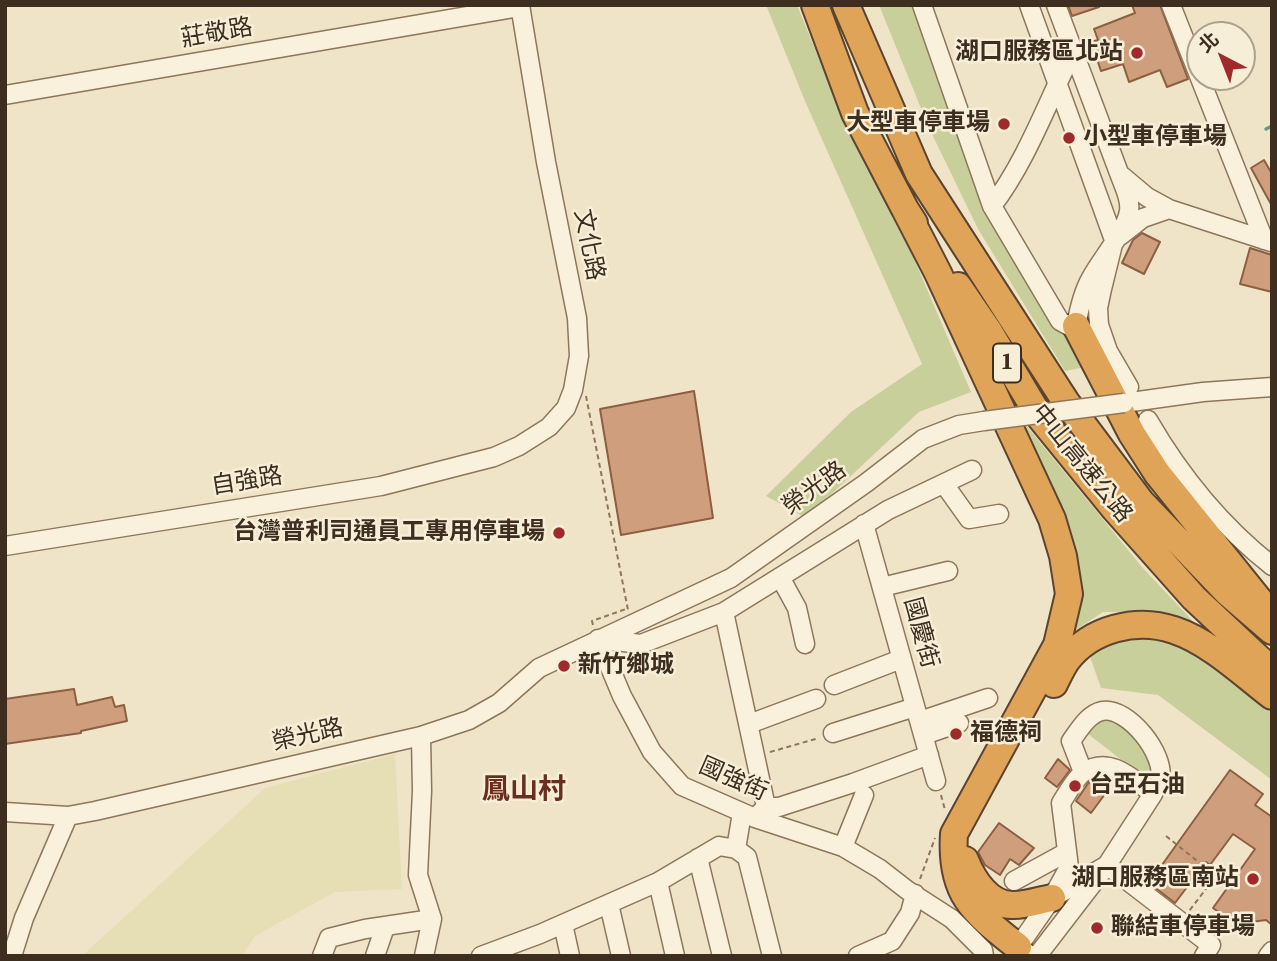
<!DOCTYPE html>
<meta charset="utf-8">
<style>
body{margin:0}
#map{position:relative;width:1277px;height:961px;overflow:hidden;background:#f0e4c8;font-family:"Source Serif 4","Noto Sans TC",serif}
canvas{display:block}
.frame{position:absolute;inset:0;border:7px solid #3d2e20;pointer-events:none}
.north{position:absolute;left:1186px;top:21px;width:70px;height:70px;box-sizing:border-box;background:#f7eed8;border:2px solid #ada18e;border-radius:50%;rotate:318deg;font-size:19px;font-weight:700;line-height:28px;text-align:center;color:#3d2e20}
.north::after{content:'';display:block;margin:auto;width:24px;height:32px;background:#9e2a2b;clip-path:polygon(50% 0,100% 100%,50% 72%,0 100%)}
</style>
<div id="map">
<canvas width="1277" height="961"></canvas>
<div class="frame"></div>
<div class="north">北</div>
</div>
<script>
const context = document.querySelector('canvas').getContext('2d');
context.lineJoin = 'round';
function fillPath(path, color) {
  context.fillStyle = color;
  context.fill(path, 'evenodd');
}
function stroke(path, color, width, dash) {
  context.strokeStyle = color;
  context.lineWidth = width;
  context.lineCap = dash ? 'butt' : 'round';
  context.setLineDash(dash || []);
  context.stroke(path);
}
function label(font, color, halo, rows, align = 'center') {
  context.font = font + ' "Source Serif 4","Noto Sans TC",serif';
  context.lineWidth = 5;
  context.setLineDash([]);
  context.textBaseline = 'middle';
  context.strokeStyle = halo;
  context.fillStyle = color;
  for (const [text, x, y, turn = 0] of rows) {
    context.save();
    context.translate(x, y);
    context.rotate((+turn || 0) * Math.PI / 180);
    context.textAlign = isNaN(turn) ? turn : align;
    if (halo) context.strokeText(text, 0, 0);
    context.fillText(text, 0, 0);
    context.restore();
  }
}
fillPath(new Path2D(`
 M 395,754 L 402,889 L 335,892 L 255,936 L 242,956 L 82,956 L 265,788 Z`), '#e6deb5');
fillPath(new Path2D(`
 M 766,5 L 797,5 L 835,98 L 897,219 L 971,392 L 919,412 L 806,518 L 766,496 L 851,412 L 922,364 L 805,101 Z
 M 879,5 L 912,5 L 989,211 L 1069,343 L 1086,367 L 1065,371 L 978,229 L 929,128 Z
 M 1025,424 L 1142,567 L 1204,633 L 1145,612 L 1103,612 L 1065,637 L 1077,598 L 1016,427 Z
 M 1121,634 L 1162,636 L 1192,649 L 1272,702 L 1272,780 L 1158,695 L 1101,688 L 1089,654 Z
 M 1111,713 L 1148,738 L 1153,779 L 1145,778 L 1084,731 Z`), '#c9cf9b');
stroke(new Path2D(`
 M 1266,129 L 1272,126`), '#6f938a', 3.5);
const building = new Path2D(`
 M 1068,5 L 1098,5 L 1099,7 L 1072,16 Z
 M 1132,5 L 1160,5 L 1188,79 L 1167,87 L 1160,70 L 1129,82 L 1123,64 L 1101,71 L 1091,42 L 1098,40 L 1094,29 L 1135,13 Z
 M 1264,160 L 1272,174 L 1272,206 L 1251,168 Z
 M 1142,233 L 1160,242 L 1144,274 L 1122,263 L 1133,240 Z
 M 1250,248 L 1272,255 L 1272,292 L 1240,284 Z
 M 694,391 L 713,518 L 621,535 L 600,409 Z
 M 74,689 L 77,705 L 112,697 L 115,707 L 124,705 L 127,721 L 81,731 L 81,733 L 5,744 L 5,699 Z
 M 1058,759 L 1070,770 L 1057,787 L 1045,778 Z
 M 1230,770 L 1263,794 L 1255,805 L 1272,817 L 1272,925 L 1266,920 L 1251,922 L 1245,931 L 1213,908 L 1255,849 L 1233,834 L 1210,865 L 1206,862 L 1175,903 L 1149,883 Z
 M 1089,782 L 1105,794 L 1091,813 L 1076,801 Z
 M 999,823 L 1034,848 L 1019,865 L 1010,859 L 1000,875 L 985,865 L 978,852 Z`);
fillPath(building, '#cf9f7d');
stroke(building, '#8d5f41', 2);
const minor = new Path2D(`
 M 922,5 L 992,206 L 1060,321 L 1069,326 L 1076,326 C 1079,309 1083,292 1091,278 C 1101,259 1126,231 1129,211 C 1131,198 1123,185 1119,173 L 1056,5
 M 1029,5 L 1114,240 L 1102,289 L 1098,308 L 1099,325 L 1108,351 L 1129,387
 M 1171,5 L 1264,240
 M 5,95 L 520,7
 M 1122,176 L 1147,197 L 1169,209
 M 992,206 C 1026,162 1048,101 1073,51
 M 1120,236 L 1143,218 L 1169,209 L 1271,242
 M 1124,403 L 1203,392 L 1272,387
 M 1148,420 C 1181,477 1220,525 1272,566
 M 972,470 L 888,510 L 724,612 L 641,644 L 598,639 L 622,696 L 652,752 L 682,786 L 755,818 L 843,847 L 880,869 L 907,890 L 952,919 L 983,950 L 984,956
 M 944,484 L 969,519 L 999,514
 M 864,524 L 936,781
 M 5,546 L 381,486 L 494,457 L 519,446 L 549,427 L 566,408 L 573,390 L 579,356 L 577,318 L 546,162 L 520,5
 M 780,577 L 797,608 L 805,644
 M 882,587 L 948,571
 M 724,612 L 766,807
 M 834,685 L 901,659
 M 920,721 L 988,698
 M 749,724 L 816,699
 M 833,733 L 915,707
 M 924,735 L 959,723
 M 421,736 L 422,791 L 418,875 L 432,919 L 424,956
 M 1083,772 L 1071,741 C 1079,730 1088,714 1102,711 C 1128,706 1166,755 1160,779 C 1159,784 1155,789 1153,794
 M 5,812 L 68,816 L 95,811 L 421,736 L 469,720 L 499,703 L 539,668 L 731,578 L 866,483 L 923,439 L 959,425 L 984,421
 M 759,814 L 766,807 L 779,807 L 853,783 L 929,755
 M 843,847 L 864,795
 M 736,849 L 742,813
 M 698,858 L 722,956
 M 1014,881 L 1067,852
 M 658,882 L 675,956
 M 1054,897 L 1107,865 L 1211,945 L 1204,956
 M 609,904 L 621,956
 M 563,924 L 570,956
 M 12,956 L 24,918 L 68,816
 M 322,956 L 329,938 L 365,929 L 432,919
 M 375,956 L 385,927
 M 481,956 L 540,934 L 658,882 L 719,846 L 736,849 L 747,857 L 772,956
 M 858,956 L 892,941 L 910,913 L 915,894
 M 1031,956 L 1018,947 L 1052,898 L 1069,867 L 1061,803 C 1067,794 1075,778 1084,772 C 1110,755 1133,779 1153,794 L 1107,865 L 1037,956
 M 1268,956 L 1272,951`);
const highway = new Path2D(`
 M 815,5 L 855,113 L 905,209 L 914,223
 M 846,5 L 919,174 L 1066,402 L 1141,502 L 1228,593 L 1272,631
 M 905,209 L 938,273 L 1052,519 L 1063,556 L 1069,594 L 1057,645 L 954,834 C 950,895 974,912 1018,947
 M 958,286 L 988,330 L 1039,416 L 1114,508 L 1194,598 L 1272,671
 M 1076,326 L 1132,434 L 1157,473 L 1268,611
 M 1054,684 C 1058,676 1062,667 1067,660 C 1091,629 1136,617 1174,630 C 1210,642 1242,673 1272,696
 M 965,860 C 973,880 989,906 1014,905 C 1027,905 1040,900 1052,898`);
stroke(minor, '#8d765c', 21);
stroke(highway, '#5b4430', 30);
stroke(new Path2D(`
 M 586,396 L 628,610
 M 593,625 L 592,621 L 626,609
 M 770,752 L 819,738
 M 941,795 L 945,810
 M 1166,836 L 1216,876 L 1189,911
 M 920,879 L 935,838`), '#8d765c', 2, [5, 3.5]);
stroke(minor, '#faf1dc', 18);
stroke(highway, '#e0a458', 26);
const minorBridge = new Path2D(`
 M 984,421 L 1124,403`);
stroke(minorBridge, '#8d765c', 21, []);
stroke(minorBridge, '#faf1dc', 18);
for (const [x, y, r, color] of [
 [1137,53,7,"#9e2a2b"],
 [1004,124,7,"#9e2a2b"],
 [1069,138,7,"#9e2a2b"],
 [559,533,7,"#9e2a2b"],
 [564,666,7,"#9e2a2b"],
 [956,734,7,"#9e2a2b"],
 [1075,786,7,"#9e2a2b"],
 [1253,879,7,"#9e2a2b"],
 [1097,928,7,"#9e2a2b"]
]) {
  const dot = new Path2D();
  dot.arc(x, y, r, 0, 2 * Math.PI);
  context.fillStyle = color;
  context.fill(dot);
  stroke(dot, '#f7eed8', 2.5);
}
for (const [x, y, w] of [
 [1007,363,28]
]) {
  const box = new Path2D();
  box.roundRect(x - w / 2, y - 19.5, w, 39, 5);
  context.fillStyle = '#f7eed8';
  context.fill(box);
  stroke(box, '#3d2e20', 2);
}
label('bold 23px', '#3d2e20', null, [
 ["1",1007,363]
]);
label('24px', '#3d2e20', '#f7eed8', [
 ["莊敬路",217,34,-10],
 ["文化路",588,245,79],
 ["中山高速公路",1081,464,51],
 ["自強路",247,482,-9],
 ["榮光路",815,489,-36],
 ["國慶街",920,633,75],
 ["榮光路",308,736,-13],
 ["國強街",733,780,24]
]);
label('bold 24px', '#3d2e20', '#f7eed8', [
 ["湖口服務區北站",1123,53,"right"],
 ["大型車停車場",990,124,"right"],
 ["小型車停車場",1083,138],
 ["台灣普利司通員工專用停車場",545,533,"right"],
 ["新竹鄉城",578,666],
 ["福德祠",970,734],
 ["台亞石油",1089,786],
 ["湖口服務區南站",1239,879,"right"],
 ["聯結車停車場",1111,928]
], 'left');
label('bold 28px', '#6b2e1e', '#f7eed8', [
 ["鳳山村",524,791]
]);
</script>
